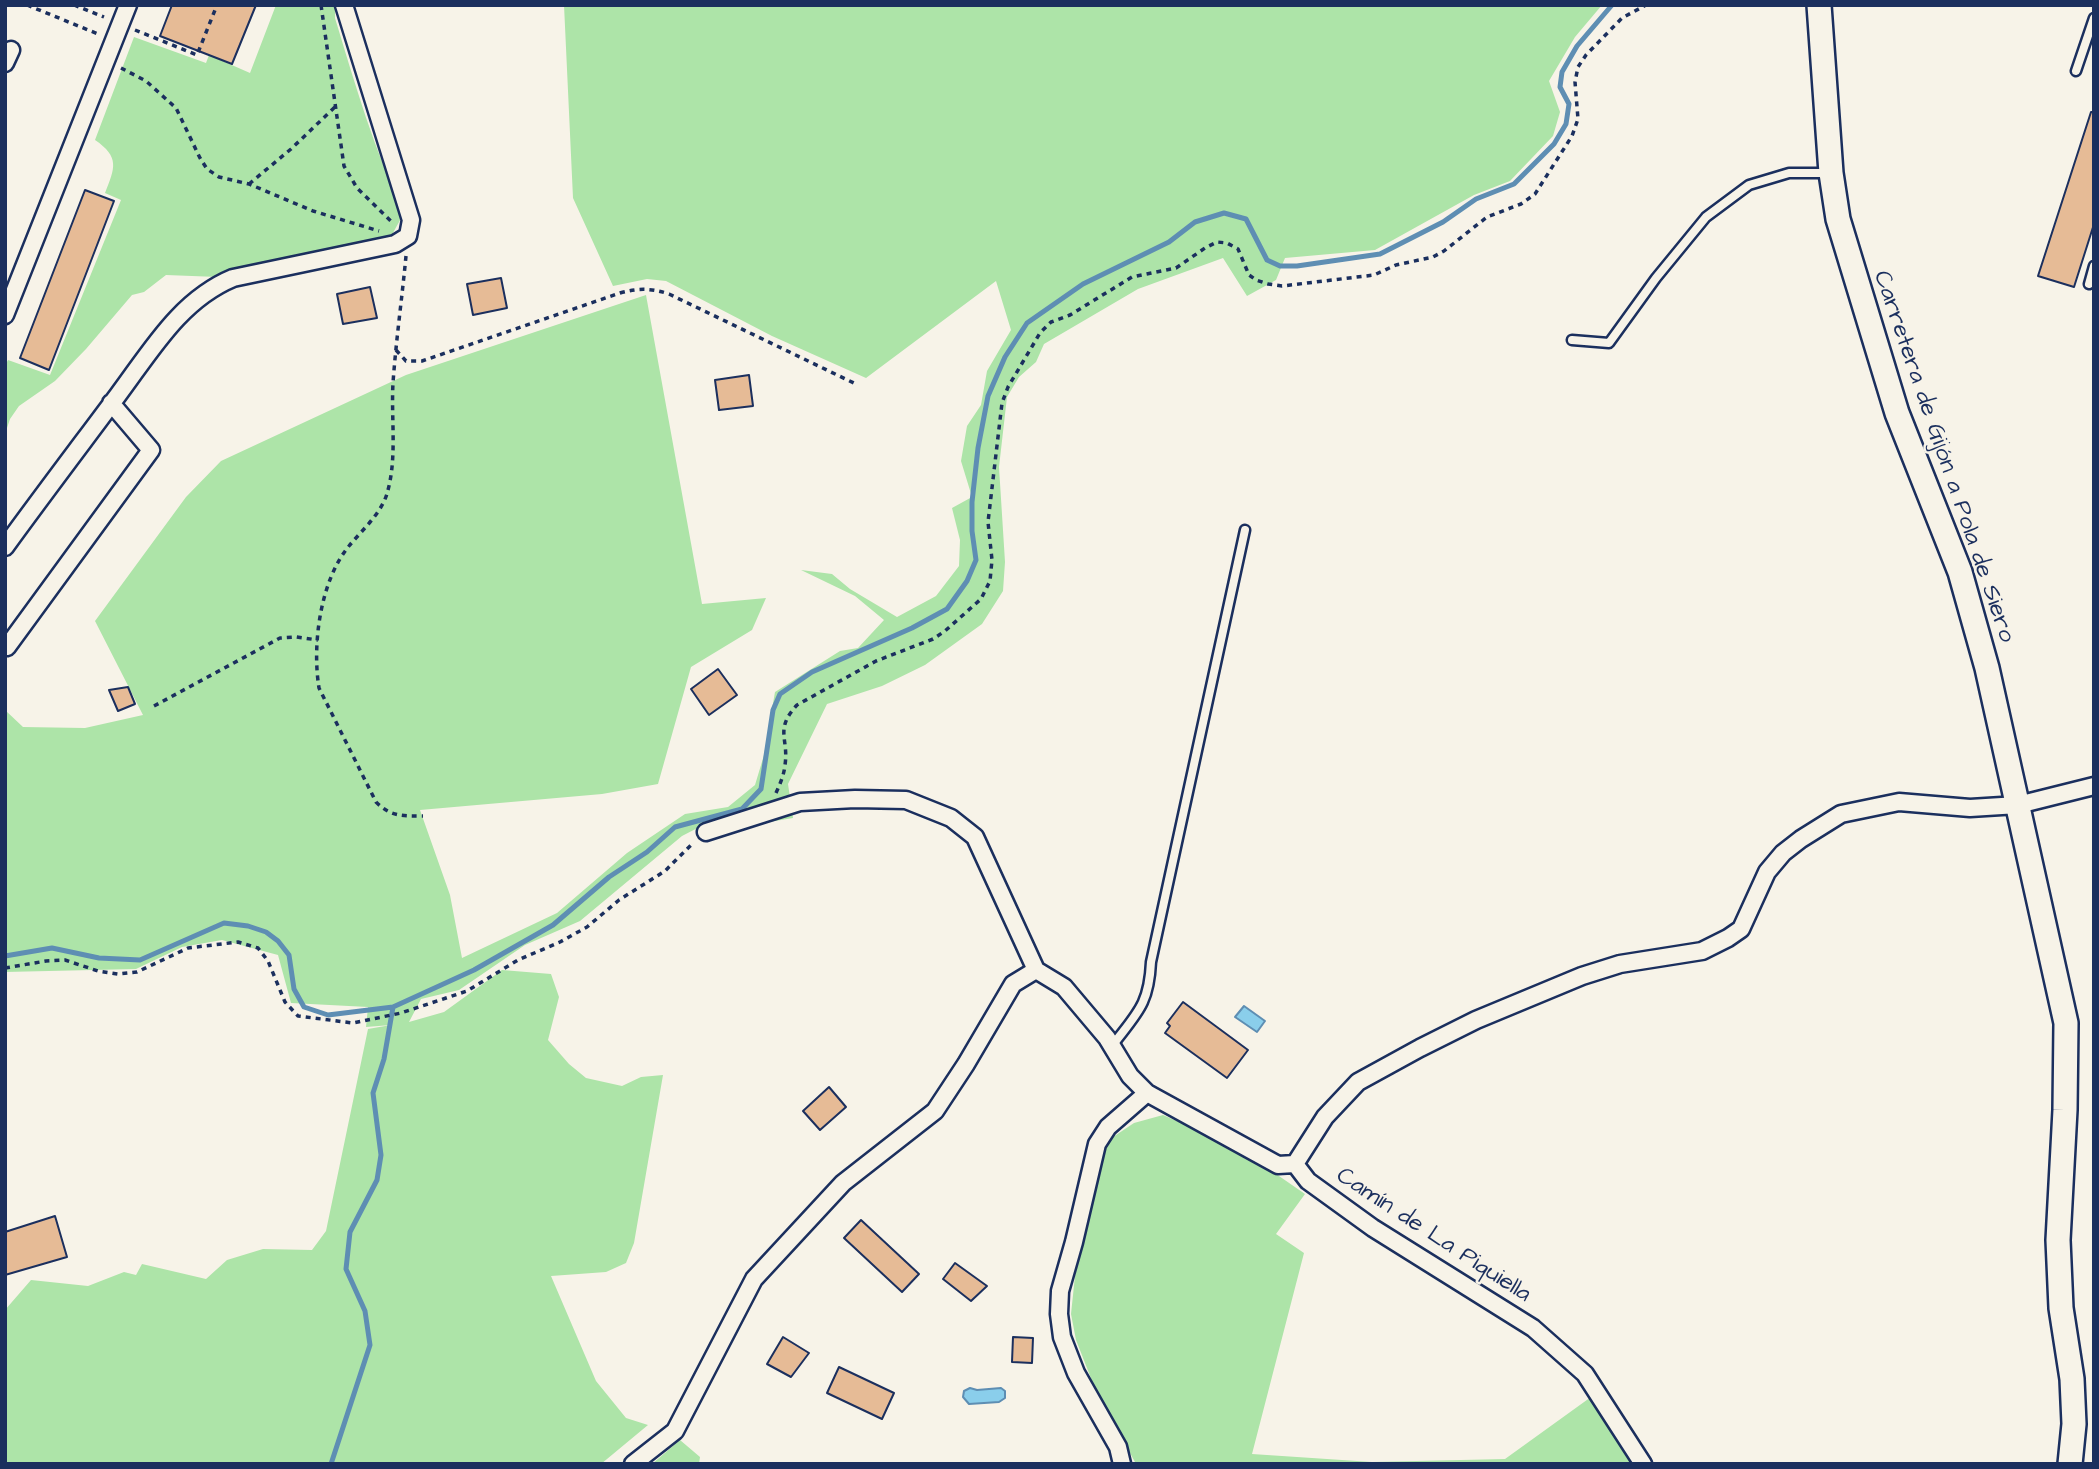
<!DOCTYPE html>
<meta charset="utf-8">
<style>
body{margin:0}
#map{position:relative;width:2099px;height:1469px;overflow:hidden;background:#f7f3e8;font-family:"Architects Daughter",sans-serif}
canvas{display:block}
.frame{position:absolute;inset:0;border:7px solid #1b2f5e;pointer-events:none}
</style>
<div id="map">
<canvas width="2099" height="1469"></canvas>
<div class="frame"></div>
</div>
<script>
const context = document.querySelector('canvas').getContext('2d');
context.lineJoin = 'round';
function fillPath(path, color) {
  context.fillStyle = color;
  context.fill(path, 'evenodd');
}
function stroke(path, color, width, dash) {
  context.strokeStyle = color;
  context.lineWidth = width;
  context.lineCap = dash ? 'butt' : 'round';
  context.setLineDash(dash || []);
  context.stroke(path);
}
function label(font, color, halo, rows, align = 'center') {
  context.font = font + ' "Architects Daughter",sans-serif';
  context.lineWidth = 5;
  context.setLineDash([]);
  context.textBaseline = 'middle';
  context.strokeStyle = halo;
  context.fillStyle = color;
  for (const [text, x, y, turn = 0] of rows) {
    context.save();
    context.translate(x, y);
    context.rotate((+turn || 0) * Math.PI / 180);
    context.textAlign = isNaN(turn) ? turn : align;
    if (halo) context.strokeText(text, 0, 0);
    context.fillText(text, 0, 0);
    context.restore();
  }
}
fillPath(new Path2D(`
 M 276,5 L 335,5 L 335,18 C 355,84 374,150 404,213 L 389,240 L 315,256 L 251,266 L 218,277 L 166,275 L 144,292 L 132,295 L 86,349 L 55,381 L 19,406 L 10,419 L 5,434 L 5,366 L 8,360 L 50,375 L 121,200 L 105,193 C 115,168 120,157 95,140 L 134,37 L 206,63 L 209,55 L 250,73 Z
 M 564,5 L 1602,5 L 1575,37 L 1549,81 L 1560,112 L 1553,136 L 1510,181 L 1474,195 L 1375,250 L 1285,258 L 1276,280 L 1247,296 L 1223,258 L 1138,289 L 1044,344 L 1036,362 L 1019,377 L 1007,397 L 999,467 L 1005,562 L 1003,591 L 982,624 L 925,665 L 882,686 L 827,704 L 788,784 L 793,818 L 763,823 L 711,821 L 682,836 L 580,921 L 525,945 L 459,990 L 421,999 L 409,1022 L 444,1012 L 502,970 L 551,974 L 559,997 L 548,1040 L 569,1064 L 586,1078 L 622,1086 L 641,1077 L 663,1075 L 634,1243 L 626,1263 L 606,1272 L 551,1276 L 596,1381 L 626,1418 L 648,1425 L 601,1464 L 5,1464 L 5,1310 L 31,1280 L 88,1286 L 124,1272 L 136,1275 L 142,1264 L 206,1279 L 227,1260 L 263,1249 L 312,1250 L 326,1231 L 368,1029 L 391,1025 L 366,1027 L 368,1007 L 291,1003 L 278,955 L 222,940 L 182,947 L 136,969 L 5,972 L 5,710 L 23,727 L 85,728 L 143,715 L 95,621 L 186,497 L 221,461 L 406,375 L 646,295 L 702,604 L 766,598 L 752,630 L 691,667 L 658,784 L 602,794 L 420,810 L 450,895 L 462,958 L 557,913 L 627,853 L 685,814 L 728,807 L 755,785 L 764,755 L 775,692 L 840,651 L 858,648 L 884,620 L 855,596 L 801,570 L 832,574 L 850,589 L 897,617 L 936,596 L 959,566 L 960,540 L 952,508 L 972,497 L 961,461 L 967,426 L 981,405 L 987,371 L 1011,330 L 996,281 L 866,378 L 772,336 L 666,281 L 647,279 L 613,286 L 573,198 Z
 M 1163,1115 L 1240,1149 L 1305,1194 L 1276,1234 L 1304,1253 L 1252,1454 L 1372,1462 L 1505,1459 L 1591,1397 L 1631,1464 L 1136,1464 L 1094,1386 L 1076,1340 L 1071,1314 L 1075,1276 L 1107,1141 L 1134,1123 Z
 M 680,1440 L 700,1457 L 699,1464 L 652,1464 Z`), '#ade4a8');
const water = new Path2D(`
 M 1244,1006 L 1265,1021 L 1257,1032 L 1235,1017 Z
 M 970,1388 L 977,1390 L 1001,1388 L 1005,1391 L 1005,1398 L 999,1402 L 969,1404 L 963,1397 L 964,1391 Z`);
fillPath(water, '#8aceeb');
stroke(water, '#5e8eb3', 2);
stroke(new Path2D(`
 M 5,956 L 52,948 L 99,958 L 140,960 L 224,923 L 248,926 L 266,932 L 278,941 L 289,955 L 294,989 L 304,1007 L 328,1015 L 393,1007 L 474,970 L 553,925 L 609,877 L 647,852 L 675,827 L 742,809 L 761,789 L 773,710 L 780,694 L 812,672 L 912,628 L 947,609 L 967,581 L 976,560 L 972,531 L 972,502 L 978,448 L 988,396 L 1005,357 L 1027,323 L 1083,284 L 1169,242 L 1195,222 L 1224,213 L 1246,219 L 1267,260 L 1280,266 L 1297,266 L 1380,254 L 1443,222 L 1476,199 L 1514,184 L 1554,144 L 1566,124 L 1569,104 L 1560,87 L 1562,72 L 1577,46 L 1612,5
 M 331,1464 L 370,1345 L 365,1311 L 346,1269 L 350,1232 L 377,1180 L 381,1155 L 373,1093 L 384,1059 L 393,1007`), '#5e8eb3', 5);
const building = new Path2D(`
 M 172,5 L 256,5 L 232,64 L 160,36 Z
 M 2091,112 L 2094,112 L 2094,224 L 2074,287 L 2038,276 Z
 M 85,190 L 114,201 L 49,370 L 20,358 Z
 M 501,278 L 507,308 L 473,315 L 467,284 Z
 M 370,287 L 377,318 L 343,324 L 337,294 Z
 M 749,375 L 753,406 L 719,410 L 715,380 Z
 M 718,669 L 737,695 L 709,715 L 691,689 Z
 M 128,687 L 135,704 L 118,711 L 109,690 Z
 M 1183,1002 L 1248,1050 L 1227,1078 L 1165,1033 L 1170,1026 L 1167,1023 Z
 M 829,1087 L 846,1107 L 820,1130 L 803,1111 Z
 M 55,1216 L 67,1257 L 5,1275 L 5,1232 Z
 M 861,1220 L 919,1274 L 902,1292 L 844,1238 Z
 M 955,1263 L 987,1286 L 971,1301 L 943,1279 Z
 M 783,1337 L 809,1353 L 791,1377 L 767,1364 Z
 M 1013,1337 L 1033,1338 L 1032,1363 L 1012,1362 Z
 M 839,1367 L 894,1393 L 882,1419 L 827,1393 Z`);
fillPath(building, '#e6bb96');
stroke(building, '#1b2f5e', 2);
const lane = new Path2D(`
 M 2076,71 L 2094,18
 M 2089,284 L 2094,266
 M 1572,340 L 1609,343 L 1656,278 L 1706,217 L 1749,185 L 1789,173 L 1828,173
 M 1112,1046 C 1137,1013 1149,1005 1151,962 L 1245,530`);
const street = new Path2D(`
 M 5,63 L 11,50
 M 5,315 L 128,5
 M 5,547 C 42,496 80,446 118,395 C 151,351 180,300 233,278 L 395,244 L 408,236 L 411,220 L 344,5
 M 7,647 L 151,450 L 111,403
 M 706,832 L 800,802 L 855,799 L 906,800 L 951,818 L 975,837 L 1036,970 L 1064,987 L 1107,1038 L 1130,1076 L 1147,1093 L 1278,1165 L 1295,1164 L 1308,1181 L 1373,1228 L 1533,1328 L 1585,1374 L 1643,1464
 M 1295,1164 L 1325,1117 L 1358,1082 L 1420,1048 L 1476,1020 L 1582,976 L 1620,964 L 1702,951 L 1728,938 L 1741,929 L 1767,872 L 1783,853 L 1801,839 L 1841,814 L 1899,802 L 1970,808 L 2018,805 L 2094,786
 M 633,1464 L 675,1431 L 754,1279 L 843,1183 L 935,1111 L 966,1064 L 1013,984 L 1036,970
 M 1122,1464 L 1118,1447 L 1076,1373 L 1062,1337 L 1059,1314 L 1060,1291 L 1074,1242 L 1097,1144 L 1108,1127 L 1147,1093`);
const secondary = new Path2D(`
 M 1819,5 L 1831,173 L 1838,219 L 1897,413 L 1960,572 L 1987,668 L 2066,1023 L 2065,1110 L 2058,1240 L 2061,1308 L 2072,1379 L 2074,1424 L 2070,1464`);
stroke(lane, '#1b2f5e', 13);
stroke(street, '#1b2f5e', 21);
stroke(secondary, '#1b2f5e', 28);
stroke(new Path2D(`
 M 27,5 L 98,34
 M 74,5 L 104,17
 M 321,5 L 344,166 L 357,188 L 394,224
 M 135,30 L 197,55 L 217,5
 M 121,68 L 146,81 L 176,108 L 200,158 L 207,169 L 219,177 L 249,184 L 313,211 L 379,231
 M 249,184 L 291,149 L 335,107
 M 406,256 C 402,298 396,341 393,383 C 391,418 397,456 388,490 C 383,512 363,529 349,546 C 320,581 312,645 319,688 L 376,802 C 391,817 403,816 423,816
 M 396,350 L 406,361 L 422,361 L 620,293 C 638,288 651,288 669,294 L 858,385
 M 154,706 L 280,638 L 296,637 L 318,640
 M 776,793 C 780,784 784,775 785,765 C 789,738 774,730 797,705 L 876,661 L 933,639 L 945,631 L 981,599 L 990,581 L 992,560 L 988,522 L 1002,403 L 1008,387 L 1040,333 L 1051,322 L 1070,315 L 1132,277 L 1176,268 L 1205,248 L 1217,242 L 1227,243 L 1238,249 L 1249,275 L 1256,280 L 1268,284 L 1282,286 L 1374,275 L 1396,265 L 1433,257 L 1444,251 L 1487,217 L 1521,204 L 1535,194 L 1572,136 L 1578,119 L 1575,82 L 1578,67 L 1586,55 L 1622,18 L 1646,5
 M 5,968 L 46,961 L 65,960 L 98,971 L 118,974 L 137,972 L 188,948 L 238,942 L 258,948 L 268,961 L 285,1002 L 298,1016 L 353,1023 L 401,1013 L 467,991 L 518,960 L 560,942 L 587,927 L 619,900 L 665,871 L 693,843`), '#1b2f5e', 3.5, [5, 5]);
stroke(lane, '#f7f3e8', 8);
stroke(street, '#f7f3e8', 16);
stroke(secondary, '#f7f3e8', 23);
label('24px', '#1b2f5e', '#f7f3e8', [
 ["Carretera de Gijón a Pola de Siero",1943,457,71],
 ["Camín de La Piquiella",1433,1236,33]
]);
</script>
